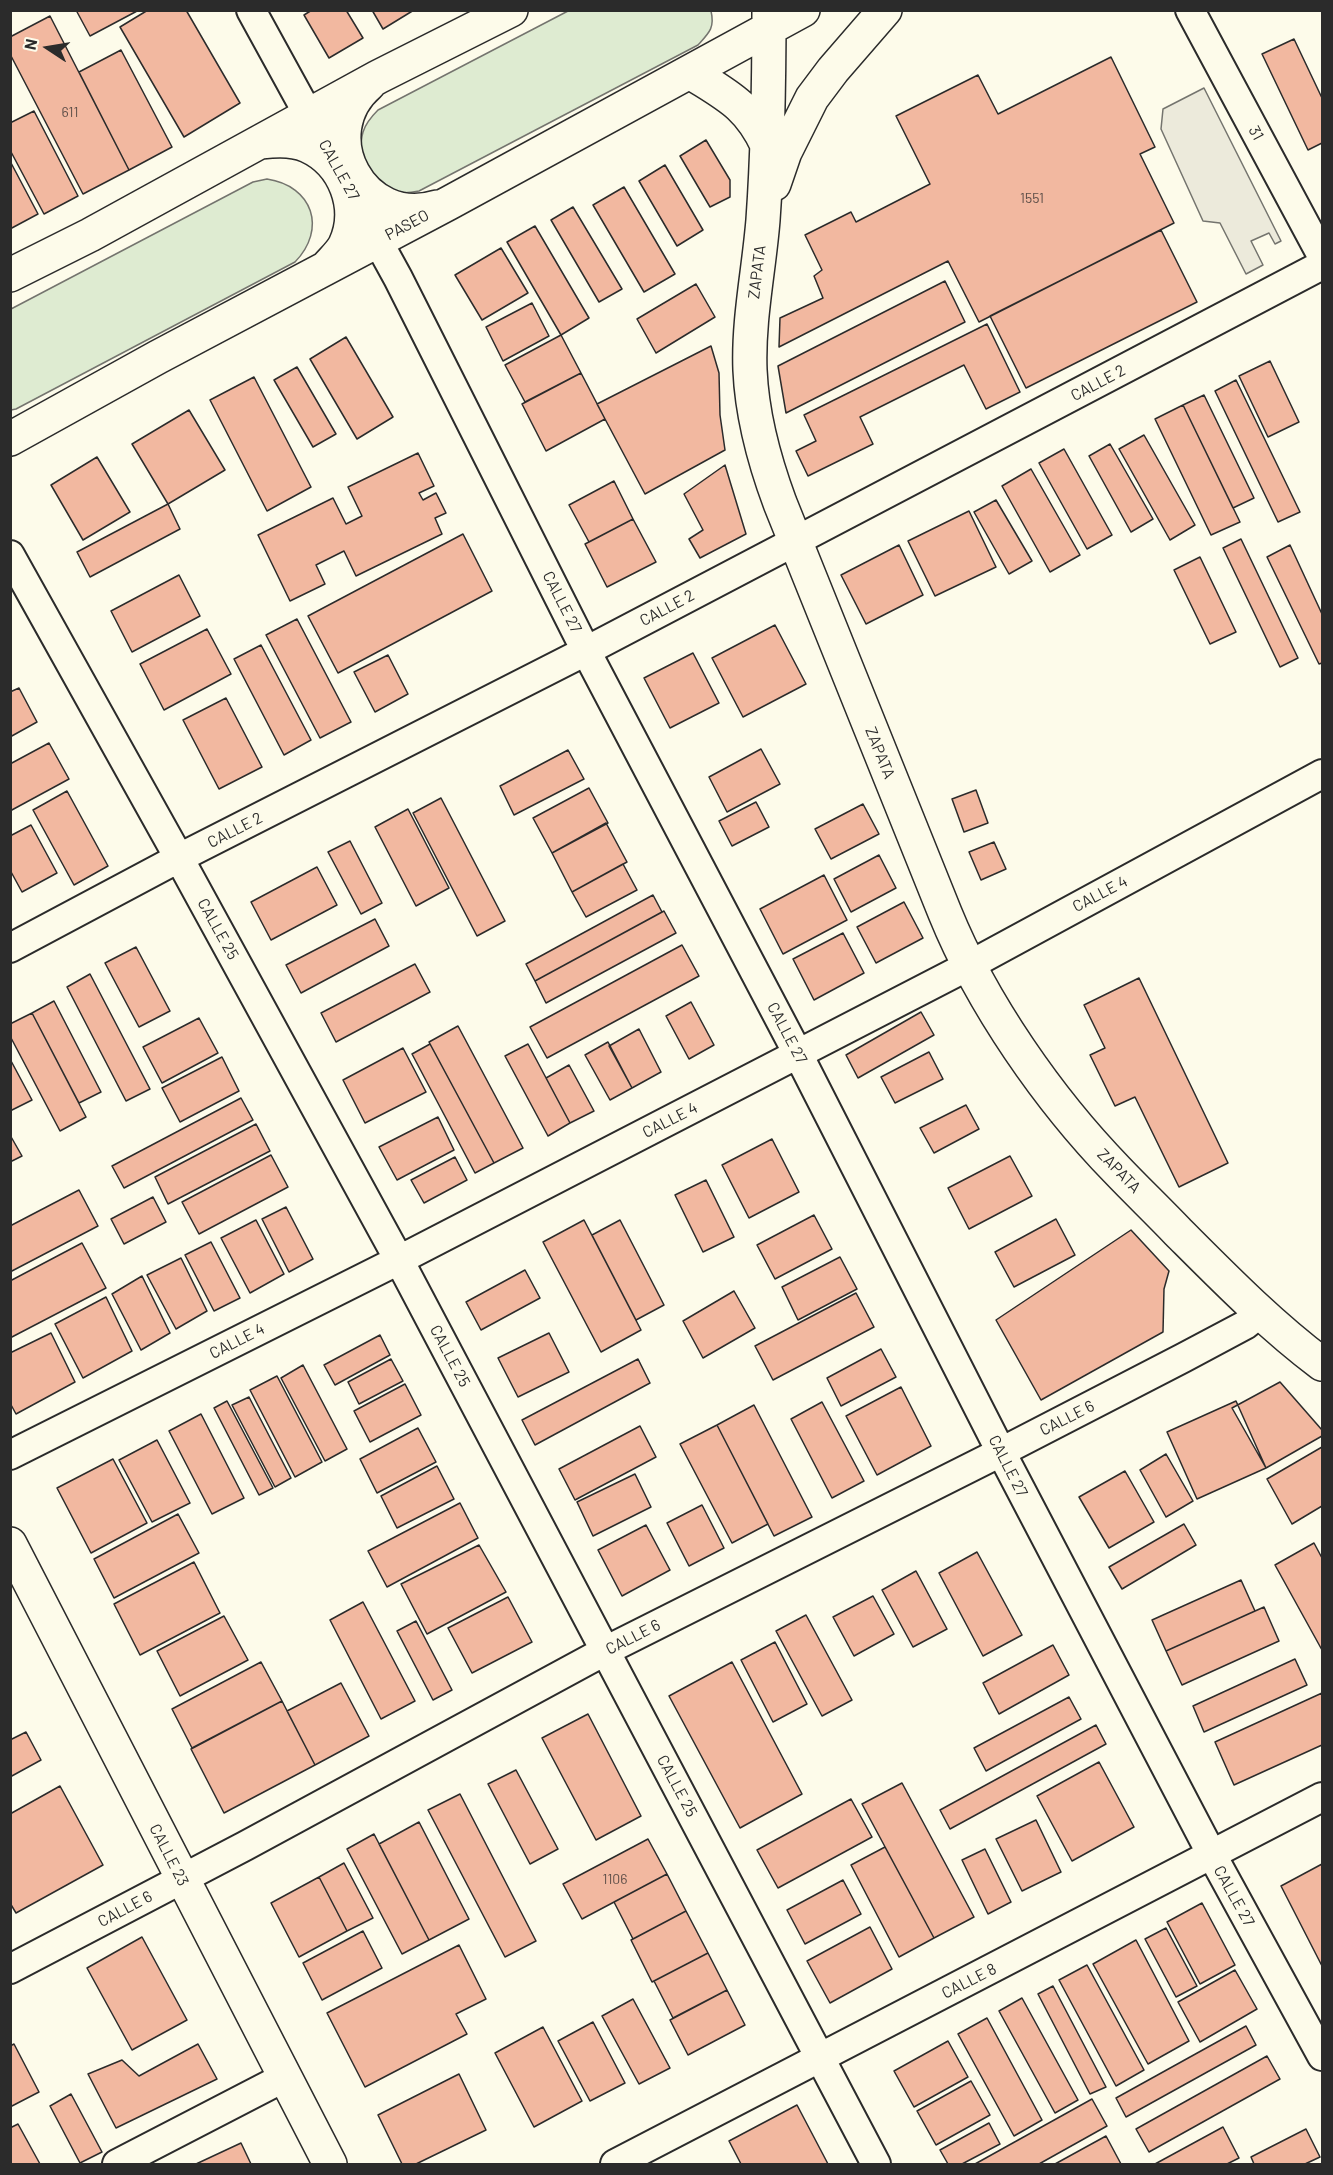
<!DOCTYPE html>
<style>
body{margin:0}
#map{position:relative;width:1333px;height:2175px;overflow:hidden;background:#fdfbea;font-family:Barlow,sans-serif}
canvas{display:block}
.frame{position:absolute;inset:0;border:12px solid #2b2b2b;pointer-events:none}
.north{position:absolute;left:18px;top:18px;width:60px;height:60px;-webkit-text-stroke:4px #fdfbea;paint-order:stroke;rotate:282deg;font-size:16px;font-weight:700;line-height:24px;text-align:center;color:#2b2b2b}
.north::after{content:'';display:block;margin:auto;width:21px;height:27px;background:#2b2b2b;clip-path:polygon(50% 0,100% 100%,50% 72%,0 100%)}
</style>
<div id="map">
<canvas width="1333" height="2175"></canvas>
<div class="frame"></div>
<div class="north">N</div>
</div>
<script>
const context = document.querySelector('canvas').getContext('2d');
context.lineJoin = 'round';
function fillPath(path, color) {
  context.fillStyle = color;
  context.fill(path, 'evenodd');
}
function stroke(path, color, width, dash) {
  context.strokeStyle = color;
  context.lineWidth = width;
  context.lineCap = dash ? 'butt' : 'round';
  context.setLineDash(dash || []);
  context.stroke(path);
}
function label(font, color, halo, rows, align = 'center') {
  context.font = font + ' Barlow,sans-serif';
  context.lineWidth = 4.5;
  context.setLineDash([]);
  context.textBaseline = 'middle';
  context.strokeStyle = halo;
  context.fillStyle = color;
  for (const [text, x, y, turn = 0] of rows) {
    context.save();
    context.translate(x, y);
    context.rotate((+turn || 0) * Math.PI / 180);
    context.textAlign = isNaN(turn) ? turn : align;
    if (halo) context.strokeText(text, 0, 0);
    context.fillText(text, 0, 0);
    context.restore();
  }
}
const green = new Path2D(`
 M 568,11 L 711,11 C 715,28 709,33 698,45 L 419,191 C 385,198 382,183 360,161 C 361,137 360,128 378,110 Z
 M 267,179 C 313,186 327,229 295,262 L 16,409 L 11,410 L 11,309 L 253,182 Z`);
fillPath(green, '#deebd1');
stroke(green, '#74746e', 1.5);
const parking = new Path2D(`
 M 1204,88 L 1281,241 L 1275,244 L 1269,233 L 1251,241 L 1263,265 L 1246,274 L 1220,223 L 1203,221 L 1161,129 L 1163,109 Z`);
fillPath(parking, '#eceadb');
stroke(parking, '#74746e', 1.5);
const building = new Path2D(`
 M 76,10 L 139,10 L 90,36 Z
 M 148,10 L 186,10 L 240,103 L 184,137 L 120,27 Z
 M 312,10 L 346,10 L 363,38 L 329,58 L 304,15 Z
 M 372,10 L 414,10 L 383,29 Z
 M 50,16 L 129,170 L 83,194 L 10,54 L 10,37 Z
 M 1294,39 L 1322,98 L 1322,143 L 1308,150 L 1262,54 Z
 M 121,50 L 172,147 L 129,170 L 79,72 Z
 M 1111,57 L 1155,147 L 1140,154 L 1174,223 L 979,322 L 948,261 L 779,347 L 780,318 L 823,298 L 814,276 L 822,270 L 805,235 L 851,212 L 856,222 L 930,184 L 896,116 L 978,75 L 998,114 Z
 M 34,111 L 78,196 L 44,214 L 10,150 L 10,123 Z
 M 706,140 L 730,180 L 730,197 L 710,207 L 680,156 Z
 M 10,161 L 38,214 L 10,229 Z
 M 665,165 L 703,230 L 677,246 L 639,181 Z
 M 624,187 L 675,274 L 644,292 L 593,205 Z
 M 573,207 L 622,289 L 599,302 L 551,220 Z
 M 535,226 L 589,318 L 561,335 L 507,242 Z
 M 1161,230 L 1197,302 L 1026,388 L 990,316 Z
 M 501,248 L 528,293 L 482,320 L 455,275 Z
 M 945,281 L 965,322 L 786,413 L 778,366 Z
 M 696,284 L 715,317 L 656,353 L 637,319 Z
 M 532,303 L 549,336 L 503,361 L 486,327 Z
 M 987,324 L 1020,392 L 986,409 L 964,365 L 860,417 L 873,444 L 808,476 L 796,451 L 816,441 L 804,415 Z
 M 561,335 L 581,373 L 525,402 L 505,365 Z
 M 346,337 L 393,417 L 357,439 L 310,359 Z
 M 711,346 L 719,373 L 720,415 L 725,450 L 645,494 L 597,404 Z
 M 1270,361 L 1299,422 L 1268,437 L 1239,376 Z
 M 297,367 L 336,434 L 313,447 L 274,380 Z
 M 581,373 L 605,419 L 546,451 L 522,404 Z
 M 254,377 L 311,487 L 267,511 L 210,400 Z
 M 1236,380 L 1300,512 L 1278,522 L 1215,391 Z
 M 1204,395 L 1254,498 L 1233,508 L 1183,405 Z
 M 1183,405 L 1240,522 L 1211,535 L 1155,419 Z
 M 189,410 L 225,470 L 168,504 L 132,444 Z
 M 1144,435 L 1195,525 L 1170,540 L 1119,449 Z
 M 1110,444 L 1153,519 L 1131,532 L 1089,456 Z
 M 1064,449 L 1112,535 L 1087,549 L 1039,463 Z
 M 418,453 L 434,486 L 419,493 L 423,500 L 436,493 L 446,513 L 435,518 L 442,534 L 356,576 L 344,551 L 316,565 L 325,584 L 290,601 L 258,535 L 333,498 L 346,524 L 362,516 L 348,487 Z
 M 97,457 L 130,512 L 83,540 L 51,485 Z
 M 725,465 L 746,534 L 700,558 L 689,539 L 703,530 L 684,494 Z
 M 1031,469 L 1080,555 L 1050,572 L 1002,486 Z
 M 614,481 L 633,519 L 589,542 L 569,505 Z
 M 996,500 L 1032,561 L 1009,574 L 974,512 Z
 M 168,504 L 180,529 L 90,577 L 77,552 Z
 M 969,511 L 996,567 L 935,596 L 908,541 Z
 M 633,519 L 656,562 L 607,587 L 585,544 Z
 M 463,534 L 492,591 L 338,673 L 308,616 Z
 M 1241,539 L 1298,658 L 1280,667 L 1223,548 Z
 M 899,545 L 923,595 L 866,624 L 841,575 Z
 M 1290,545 L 1322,614 L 1322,663 L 1319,664 L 1267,557 Z
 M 1200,557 L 1236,632 L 1210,644 L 1174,570 Z
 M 179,575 L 200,616 L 132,652 L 111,611 Z
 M 297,619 L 351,722 L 320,738 L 266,635 Z
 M 775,625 L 806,684 L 743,717 L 712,658 Z
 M 207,629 L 231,674 L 164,710 L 140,664 Z
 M 261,645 L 311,740 L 284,755 L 234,659 Z
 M 693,653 L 719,703 L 670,728 L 644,678 Z
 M 388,655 L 408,694 L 375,712 L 354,672 Z
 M 19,688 L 37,722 L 10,737 L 10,692 Z
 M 226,698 L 262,767 L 219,789 L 183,720 Z
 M 49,743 L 69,779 L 10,811 L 10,764 Z
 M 761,749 L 780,784 L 727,812 L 709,777 Z
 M 568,750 L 584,779 L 514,815 L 500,786 Z
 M 589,788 L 608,823 L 552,853 L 533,818 Z
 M 976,790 L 988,823 L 964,832 L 952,799 Z
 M 67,791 L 108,866 L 74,885 L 33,810 Z
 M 441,798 L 505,921 L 477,936 L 413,813 Z
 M 756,802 L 769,827 L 732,846 L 719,821 Z
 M 863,804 L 879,834 L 831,859 L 815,829 Z
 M 408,809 L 449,888 L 416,906 L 375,827 Z
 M 606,823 L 627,862 L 572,892 L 552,853 Z
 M 31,825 L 57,873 L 22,892 L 10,870 L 10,836 Z
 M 350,841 L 382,903 L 361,914 L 328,852 Z
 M 994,842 L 1006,869 L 981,880 L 969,852 Z
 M 879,855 L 896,888 L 851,912 L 834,879 Z
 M 623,864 L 637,890 L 586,917 L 572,892 Z
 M 317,867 L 337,905 L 271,940 L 251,902 Z
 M 824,875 L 847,920 L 783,954 L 760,909 Z
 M 653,895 L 662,912 L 535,981 L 526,964 Z
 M 904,902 L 923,938 L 876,963 L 857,927 Z
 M 664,911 L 676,933 L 546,1003 L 535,981 Z
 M 375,919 L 389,946 L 301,993 L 286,965 Z
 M 843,933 L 864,973 L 814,1000 L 793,959 Z
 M 682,945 L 699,976 L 547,1058 L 530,1027 Z
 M 136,947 L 170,1011 L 139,1027 L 105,963 Z
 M 415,964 L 430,992 L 336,1042 L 321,1013 Z
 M 90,974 L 150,1089 L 126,1101 L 67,987 Z
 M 1139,978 L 1228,1163 L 1179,1187 L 1135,1097 L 1115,1106 L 1090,1055 L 1105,1048 L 1084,1005 Z
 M 54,1001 L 101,1092 L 79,1103 L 32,1013 Z
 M 691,1002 L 714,1045 L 689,1059 L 666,1016 Z
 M 921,1012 L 934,1035 L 858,1078 L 846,1055 Z
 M 32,1013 L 86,1117 L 60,1131 L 10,1036 L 10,1024 Z
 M 199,1018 L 218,1053 L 162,1083 L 143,1047 Z
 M 458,1026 L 523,1148 L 494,1163 L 429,1042 Z
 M 639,1029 L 661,1072 L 632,1088 L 609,1046 Z
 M 608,1042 L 632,1088 L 610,1100 L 585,1055 Z
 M 430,1044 L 494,1163 L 475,1173 L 412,1054 Z
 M 528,1044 L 570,1123 L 548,1136 L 505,1056 Z
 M 403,1048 L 426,1092 L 365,1123 L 343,1080 Z
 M 929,1052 L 943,1079 L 895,1103 L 881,1077 Z
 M 222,1057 L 239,1091 L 180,1122 L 162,1088 Z
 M 10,1059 L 32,1100 L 10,1111 Z
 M 569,1065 L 594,1111 L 570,1123 L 546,1078 Z
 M 241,1098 L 253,1120 L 124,1188 L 112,1166 Z
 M 966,1105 L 979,1129 L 934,1153 L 920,1128 Z
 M 438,1117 L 454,1150 L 397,1180 L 379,1147 Z
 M 256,1124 L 270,1151 L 168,1204 L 155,1177 Z
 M 10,1135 L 22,1156 L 10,1162 Z
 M 772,1139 L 799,1192 L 749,1218 L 722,1165 Z
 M 271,1155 L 288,1187 L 199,1234 L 182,1202 Z
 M 1010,1156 L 1032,1196 L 969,1229 L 948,1188 Z
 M 455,1157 L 467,1180 L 424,1203 L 411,1180 Z
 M 706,1180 L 734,1237 L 703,1252 L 675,1195 Z
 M 79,1190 L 98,1226 L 10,1272 L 10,1226 Z
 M 153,1197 L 166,1222 L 124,1244 L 111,1219 Z
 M 286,1207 L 313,1259 L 289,1272 L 262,1219 Z
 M 814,1215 L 832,1249 L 775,1279 L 757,1245 Z
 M 1056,1219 L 1075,1255 L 1014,1287 L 995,1252 Z
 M 256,1220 L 284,1274 L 250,1293 L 221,1238 Z
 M 584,1220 L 641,1330 L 601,1352 L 543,1242 Z
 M 620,1220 L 664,1305 L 636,1320 L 592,1235 Z
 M 1131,1230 L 1169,1271 L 1164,1289 L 1163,1332 L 1041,1400 L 996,1320 Z
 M 211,1242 L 240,1298 L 214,1311 L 185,1255 Z
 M 82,1243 L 106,1288 L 10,1338 L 10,1281 Z
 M 840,1257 L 857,1289 L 798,1320 L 782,1287 Z
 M 181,1258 L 207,1311 L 176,1329 L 147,1275 Z
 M 525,1270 L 540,1298 L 481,1330 L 466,1302 Z
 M 142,1276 L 170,1333 L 141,1350 L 112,1294 Z
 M 734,1291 L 755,1328 L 703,1358 L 683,1321 Z
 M 856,1293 L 874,1327 L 773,1380 L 755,1346 Z
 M 106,1297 L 132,1351 L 83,1378 L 55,1324 Z
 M 51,1333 L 75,1382 L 16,1414 L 10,1403 L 10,1353 Z
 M 549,1333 L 569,1372 L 518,1397 L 498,1358 Z
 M 380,1335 L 390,1355 L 335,1385 L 324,1365 Z
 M 881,1349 L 896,1377 L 841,1406 L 827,1378 Z
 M 391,1359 L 403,1381 L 359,1404 L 348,1382 Z
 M 638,1359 L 650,1383 L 535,1445 L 522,1420 Z
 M 303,1365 L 347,1449 L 325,1461 L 281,1378 Z
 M 277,1376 L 322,1462 L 295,1477 L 250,1390 Z
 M 1280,1382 L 1322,1430 L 1322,1436 L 1266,1468 L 1232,1408 Z
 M 405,1384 L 421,1415 L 370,1442 L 354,1411 Z
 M 901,1387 L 931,1446 L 877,1475 L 846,1416 Z
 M 249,1397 L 291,1478 L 275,1487 L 232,1405 Z
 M 227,1401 L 273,1488 L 259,1495 L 214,1408 Z
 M 1236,1401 L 1266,1468 L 1197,1499 L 1167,1432 Z
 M 822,1402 L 864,1481 L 832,1498 L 791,1419 Z
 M 754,1405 L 812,1517 L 774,1536 L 717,1425 Z
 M 201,1414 L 244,1498 L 212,1514 L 169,1431 Z
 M 717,1425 L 768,1524 L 732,1543 L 680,1444 Z
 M 640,1426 L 656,1457 L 575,1500 L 559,1469 Z
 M 418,1428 L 436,1462 L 377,1493 L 360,1459 Z
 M 157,1440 L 190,1503 L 152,1522 L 119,1460 Z
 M 1322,1447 L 1322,1506 L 1292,1524 L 1267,1479 Z
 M 1166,1454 L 1193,1501 L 1166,1517 L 1140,1470 Z
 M 113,1459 L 147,1523 L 91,1553 L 57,1488 Z
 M 437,1466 L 454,1499 L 397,1528 L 381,1496 Z
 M 1125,1471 L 1154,1522 L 1109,1548 L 1079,1497 Z
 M 635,1474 L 651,1507 L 593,1536 L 577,1502 Z
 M 460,1503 L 478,1538 L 387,1587 L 368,1551 Z
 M 702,1505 L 724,1548 L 689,1566 L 667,1523 Z
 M 178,1514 L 199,1553 L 114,1598 L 94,1559 Z
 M 1184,1524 L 1196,1545 L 1122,1589 L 1109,1567 Z
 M 646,1525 L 670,1570 L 622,1596 L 598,1550 Z
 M 1314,1543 L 1322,1558 L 1322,1650 L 1275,1565 Z
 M 479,1545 L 506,1592 L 427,1634 L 401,1584 Z
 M 977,1552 L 1022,1635 L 983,1656 L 939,1573 Z
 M 194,1562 L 220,1613 L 140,1655 L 114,1604 Z
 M 916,1571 L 947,1629 L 913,1647 L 882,1590 Z
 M 1241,1580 L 1255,1611 L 1166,1651 L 1152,1620 Z
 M 873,1596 L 894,1634 L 854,1656 L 833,1617 Z
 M 508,1597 L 532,1642 L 472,1673 L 448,1628 Z
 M 363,1602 L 415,1701 L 381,1719 L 330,1620 Z
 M 1264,1607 L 1279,1641 L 1182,1685 L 1166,1651 Z
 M 806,1615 L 852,1700 L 822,1716 L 776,1631 Z
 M 224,1616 L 248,1660 L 180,1696 L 157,1651 Z
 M 416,1621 L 452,1690 L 433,1700 L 397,1631 Z
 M 775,1642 L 807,1704 L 773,1722 L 741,1660 Z
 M 1053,1645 L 1069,1675 L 999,1714 L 983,1683 Z
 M 1295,1659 L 1307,1685 L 1204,1732 L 1193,1706 Z
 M 261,1662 L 282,1701 L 192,1748 L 172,1709 Z
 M 732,1662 L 802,1794 L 740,1828 L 669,1696 Z
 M 341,1683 L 369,1736 L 315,1765 L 287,1711 Z
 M 1322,1693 L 1322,1745 L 1234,1785 L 1215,1742 Z
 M 1069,1697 L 1081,1719 L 986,1771 L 974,1748 Z
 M 282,1701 L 315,1765 L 224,1813 L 191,1749 Z
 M 588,1714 L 641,1816 L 596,1840 L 542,1738 Z
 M 1096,1725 L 1106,1744 L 950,1829 L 940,1810 Z
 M 26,1732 L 41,1760 L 10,1777 L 10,1740 Z
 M 1099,1762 L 1134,1827 L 1072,1861 L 1037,1796 Z
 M 516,1770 L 558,1849 L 530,1864 L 488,1784 Z
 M 902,1783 L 974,1917 L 934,1938 L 862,1804 Z
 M 60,1786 L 103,1865 L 16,1913 L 10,1903 L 10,1814 Z
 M 460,1794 L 536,1941 L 505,1957 L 428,1810 Z
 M 851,1799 L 872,1837 L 778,1888 L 757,1850 Z
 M 1036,1820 L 1061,1872 L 1022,1891 L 996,1839 Z
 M 419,1822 L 469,1919 L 429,1940 L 379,1844 Z
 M 374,1834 L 429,1940 L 402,1954 L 347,1849 Z
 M 648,1839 L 667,1874 L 582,1919 L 563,1884 Z
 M 885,1847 L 934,1938 L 899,1957 L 851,1865 Z
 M 985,1849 L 1011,1902 L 988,1914 L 962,1860 Z
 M 344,1863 L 373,1918 L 347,1931 L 319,1877 Z
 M 1322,1864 L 1322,1966 L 1281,1886 Z
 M 667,1874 L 686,1911 L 633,1939 L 614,1902 Z
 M 319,1877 L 347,1931 L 299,1957 L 271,1903 Z
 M 843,1880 L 861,1914 L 805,1944 L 787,1910 Z
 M 1202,1903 L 1235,1965 L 1200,1984 L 1167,1922 Z
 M 686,1911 L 708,1953 L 652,1982 L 631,1940 Z
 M 870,1927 L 892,1969 L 830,2003 L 807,1961 Z
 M 1166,1928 L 1197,1986 L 1176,1997 L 1145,1939 Z
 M 363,1931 L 382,1968 L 322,2000 L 303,1963 Z
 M 142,1937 L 187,2020 L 132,2050 L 87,1968 Z
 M 1136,1940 L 1189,2041 L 1148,2064 L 1093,1964 Z
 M 459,1945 L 486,1999 L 456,2014 L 467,2034 L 365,2087 L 327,2013 Z
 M 708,1953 L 727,1990 L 673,2018 L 654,1981 Z
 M 1087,1965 L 1144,2070 L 1116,2086 L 1059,1980 Z
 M 1235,1970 L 1257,2009 L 1200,2042 L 1178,2002 Z
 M 1053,1986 L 1106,2087 L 1090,2094 L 1038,1994 Z
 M 727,1990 L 745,2025 L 688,2055 L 670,2020 Z
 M 1022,1998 L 1078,2100 L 1055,2113 L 999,2011 Z
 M 633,1999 L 670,2068 L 639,2084 L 602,2016 Z
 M 987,2018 L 1042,2120 L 1014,2136 L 958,2034 Z
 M 593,2022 L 625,2083 L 590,2101 L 558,2041 Z
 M 1246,2026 L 1256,2045 L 1126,2117 L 1116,2098 Z
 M 543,2027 L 582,2101 L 534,2127 L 495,2053 Z
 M 948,2041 L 968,2077 L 914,2107 L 894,2071 Z
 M 14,2044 L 39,2092 L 10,2107 L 10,2046 Z
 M 198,2044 L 217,2079 L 116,2128 L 88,2074 L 122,2060 L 139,2076 Z
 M 1267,2056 L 1280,2079 L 1149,2152 L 1136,2129 Z
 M 459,2074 L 486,2130 L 416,2164 L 402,2164 L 378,2115 Z
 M 971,2081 L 990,2115 L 936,2145 L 917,2111 Z
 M 71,2094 L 102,2152 L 80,2163 L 50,2106 Z
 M 1092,2099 L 1107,2126 L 1039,2164 L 975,2164 Z
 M 797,2105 L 828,2164 L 741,2164 L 729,2141 Z
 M 989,2123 L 1000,2144 L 962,2164 L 948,2164 L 940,2150 Z
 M 18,2124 L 40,2164 L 11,2164 L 10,2128 Z
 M 1223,2127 L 1239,2158 L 1227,2164 L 1155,2164 Z
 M 1306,2129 L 1320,2157 L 1305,2164 L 1254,2164 L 1251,2157 Z
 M 1106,2136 L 1121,2164 L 1055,2164 Z
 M 241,2143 L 251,2164 L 196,2164 Z`);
fillPath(building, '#f2b8a0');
stroke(building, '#2b2b2b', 1.5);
const minor = new Path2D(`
 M 251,10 L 398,278 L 586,651 L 798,1054 L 1001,1452 L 1212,1855 L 1322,2056
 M 1190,10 L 1322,256
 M 10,555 L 179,858 L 399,1260 L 876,2164
 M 10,948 L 179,858 L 586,651 L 1322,265
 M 10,1455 L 399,1260 L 970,965 L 1322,774
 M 10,1969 L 245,1846 L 605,1651 L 1001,1452 L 1183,1358 L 1245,1325 L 1260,1313
 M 117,2164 L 285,2077
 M 615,2164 L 1322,1797`);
const major = new Path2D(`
 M 769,10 C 769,80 768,150 763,220 C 759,270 748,320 750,370 C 752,416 764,460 780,503 L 945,913 C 982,1004 1049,1100 1117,1170 C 1137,1191 1158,1211 1178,1232 C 1224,1278 1270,1325 1322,1364
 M 690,72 C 726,95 748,104 767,145
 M 369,84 C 311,134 362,230 437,207
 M 262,142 C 277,140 293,139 308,146 C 345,163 362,208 345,245 C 341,253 333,260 327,267
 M 774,184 L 785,152 L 812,98 L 833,70 L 885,10
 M 10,275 L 90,235 L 378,77 L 511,10
 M 10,439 L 158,357 L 449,203 L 803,10
 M 10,1544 L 330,2164`);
stroke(minor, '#2b2b2b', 32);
stroke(major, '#2b2b2b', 36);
stroke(minor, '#fdfbea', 28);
stroke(major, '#fdfbea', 33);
label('14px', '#5d4e48', null, [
 ["611",70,112],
 ["1551",1032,198],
 ["1106",615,1879]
]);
label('16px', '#2b2b2b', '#fdfbea', [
 ["31",1256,133,62],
 ["CALLE 27",339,170,61],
 ["PASEO",407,225,-28],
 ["ZAPATA",757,272,-83],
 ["CALLE 2",1098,383,-28],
 ["CALLE 27",562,602,63],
 ["CALLE 2",667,608,-28],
 ["ZAPATA",880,753,68],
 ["CALLE 2",235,830,-27],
 ["CALLE 4",1100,894,-28],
 ["CALLE 25",218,929,61],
 ["CALLE 27",787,1033,62],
 ["CALLE 4",670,1120,-27],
 ["ZAPATA",1119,1171,46],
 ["CALLE 4",237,1341,-27],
 ["CALLE 25",450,1356,62],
 ["CALLE 6",1067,1418,-27],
 ["CALLE 27",1008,1466,63],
 ["CALLE 6",633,1637,-27],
 ["CALLE 25",677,1786,62],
 ["CALLE 23",169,1855,63],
 ["CALLE 27",1234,1896,61],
 ["CALLE 6",125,1909,-28],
 ["CALLE 8",969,1981,-27]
]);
</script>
